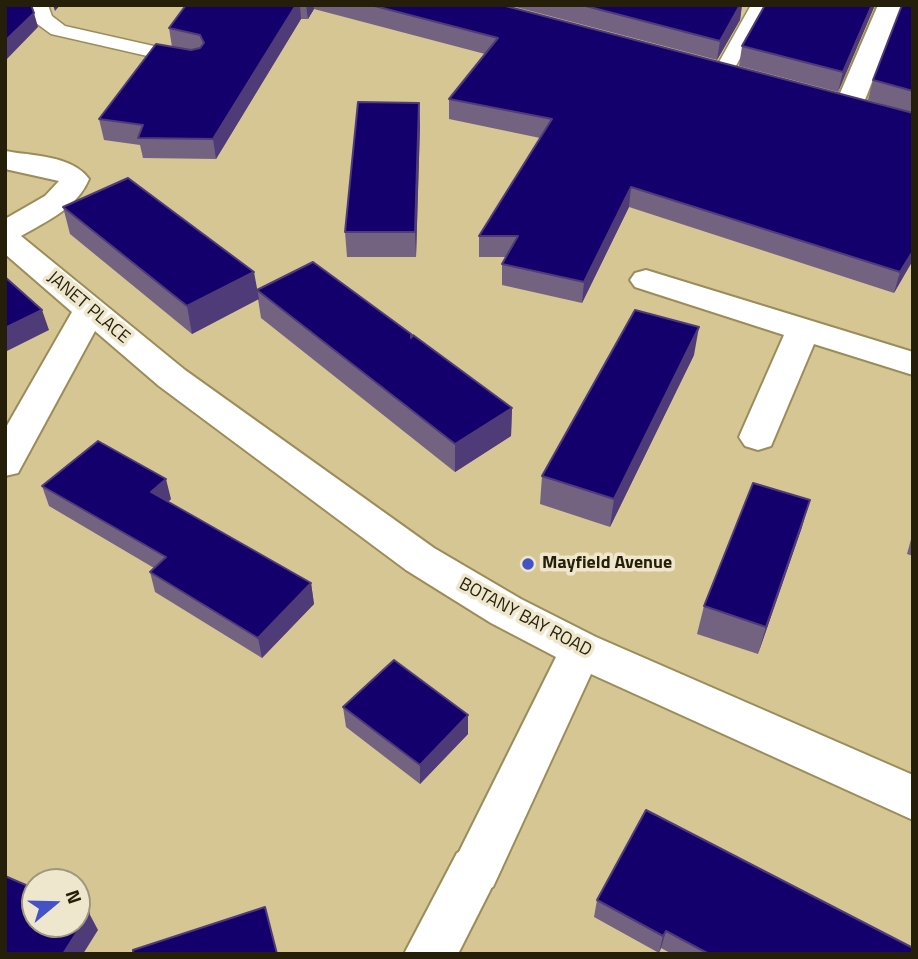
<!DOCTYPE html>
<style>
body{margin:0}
#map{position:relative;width:918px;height:959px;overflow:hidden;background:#d6c693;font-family:"Titillium Web",sans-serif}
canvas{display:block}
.frame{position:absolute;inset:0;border:7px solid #251f0a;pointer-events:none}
.north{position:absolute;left:21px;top:868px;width:70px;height:70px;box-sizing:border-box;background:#efe7cd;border:2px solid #9e977f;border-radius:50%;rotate:71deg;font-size:19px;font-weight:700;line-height:28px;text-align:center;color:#251f0a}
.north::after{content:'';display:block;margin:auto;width:24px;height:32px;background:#4352c6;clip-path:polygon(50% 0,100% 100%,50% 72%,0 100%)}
</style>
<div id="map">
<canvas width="918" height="959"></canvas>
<div class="frame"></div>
<div class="north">N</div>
</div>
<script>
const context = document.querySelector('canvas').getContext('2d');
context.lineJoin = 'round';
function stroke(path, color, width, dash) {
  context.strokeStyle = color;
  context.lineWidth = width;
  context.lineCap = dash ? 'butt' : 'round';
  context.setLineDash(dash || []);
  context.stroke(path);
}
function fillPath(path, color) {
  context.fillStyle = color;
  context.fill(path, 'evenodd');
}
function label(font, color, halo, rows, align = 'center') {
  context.font = font + ' "Titillium Web",sans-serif';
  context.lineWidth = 7;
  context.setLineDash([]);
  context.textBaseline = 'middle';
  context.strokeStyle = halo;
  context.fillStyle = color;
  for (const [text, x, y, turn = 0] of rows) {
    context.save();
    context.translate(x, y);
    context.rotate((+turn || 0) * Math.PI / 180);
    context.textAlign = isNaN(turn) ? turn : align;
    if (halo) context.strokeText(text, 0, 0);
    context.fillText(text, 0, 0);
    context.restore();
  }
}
const service = new Path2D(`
 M 30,5 L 48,5 L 52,16 L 65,26 L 198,56 L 201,60 L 198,64 L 191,66 L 51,34 L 36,23 Z
 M 751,5 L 769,5 L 731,75 L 717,75 L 714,71 Z`);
const pedestrian = new Path2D(`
 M 477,843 L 495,850 L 502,867 L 458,954 L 404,954 L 457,853 Z`);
const minor = new Path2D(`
 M 878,5 L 902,5 L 863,105 L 859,111 L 849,113 L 839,111 L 835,105 Z
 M 5,151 C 32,156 72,155 89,179 C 77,208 47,221 21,236 L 185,370 L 434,548 L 521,599 L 596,637 L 913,775 L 913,820 L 591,674 L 493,887 L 475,894 L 457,887 L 450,870 L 556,657 L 491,623 L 406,570 L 159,386 L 95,331 L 18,473 L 5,476 L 5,429 L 72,312 L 5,254 L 5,219 L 45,196 L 59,181 L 5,169 Z
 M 646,270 L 913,352 L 913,375 L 814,344 L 771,446 L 758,450 L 745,446 L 739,437 L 784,335 L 635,287 L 630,280 L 635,273 Z`);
stroke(service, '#9b8c5a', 3);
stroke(pedestrian, '#9b8c5a', 4);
stroke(minor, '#9b8c5a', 4);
fillPath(service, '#fff');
fillPath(pedestrian, '#fff');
fillPath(minor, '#fff');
fillPath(new Path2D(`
 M 186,5 L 502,5 L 913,260 L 894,293 L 629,207 L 582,303 L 502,285 L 502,264 L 506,257 L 479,257 L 479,236 L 540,138 L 449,119 L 449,99 L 485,54 L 314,9 L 308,19 L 301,19 L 216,159 L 143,158 L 140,145 L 104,140 L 99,119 L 172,47 L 169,28 Z
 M 508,5 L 742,5 L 740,20 L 717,60 Z
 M 875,5 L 838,92 L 739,66 L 742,46 Z
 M 913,5 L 913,113 L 868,100 L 873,80 Z
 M 419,103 L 420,126 L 416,257 L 347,257 L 345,232 Z
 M 63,207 L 257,290 L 411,338 L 512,408 L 511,436 L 455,472 L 261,318 L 258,299 L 192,334 L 70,234 Z
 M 694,355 L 610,527 L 540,504 L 542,476 Z
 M 42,486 L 171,499 L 168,502 L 311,583 L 314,604 L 262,658 L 155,592 L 150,572 L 154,568 L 49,506 Z
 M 802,527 L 758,654 L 697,634 L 704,606 Z
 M 913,532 L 913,556 L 907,554 Z
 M 343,707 L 468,734 L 420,784 L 346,727 Z
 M 597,900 L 913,954 L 672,954 L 661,948 L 659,953 L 594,917 Z`), '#746380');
fillPath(new Path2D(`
 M 53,5 L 60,5 L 55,11 Z
 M 296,5 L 300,5 L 301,19 L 216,159 L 213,139 Z
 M 306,5 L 313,5 L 314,9 L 308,19 Z
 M 740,5 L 742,5 L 740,20 L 717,60 L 720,41 Z
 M 872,5 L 875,5 L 838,92 L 843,72 Z
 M 34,13 L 38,27 L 5,61 L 5,41 Z
 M 419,103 L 420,126 L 416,257 L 415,232 Z
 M 631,187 L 629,207 L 582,303 L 584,282 Z
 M 913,251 L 913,260 L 894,293 L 900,272 Z
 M 254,272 L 259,299 L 192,334 L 187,306 Z
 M 42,310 L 49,330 L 5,352 L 5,328 Z
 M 699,327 L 694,355 L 610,527 L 614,499 Z
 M 512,408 L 511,436 L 455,472 L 455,444 Z
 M 166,479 L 171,499 L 156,512 L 151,492 Z
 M 810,500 L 802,527 L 758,654 L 766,627 Z
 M 311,583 L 314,604 L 262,658 L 258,638 Z
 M 468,715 L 468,734 L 420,784 L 420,765 Z
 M 89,913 L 98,930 L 83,954 L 63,954 Z
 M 666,931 L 661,948 L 659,953 L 663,936 Z`), '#4e3b78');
const building = new Path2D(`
 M 5,5 L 31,5 L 34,13 L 5,41 Z
 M 186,5 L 296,5 L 213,139 L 138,138 L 143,125 L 99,119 L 156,44 L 191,50 L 200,48 L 204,43 L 200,35 L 169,28 Z
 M 371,5 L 502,5 L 913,113 L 913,251 L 900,272 L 631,187 L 584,282 L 502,264 L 518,236 L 479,236 L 552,119 L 449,99 L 498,38 Z
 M 582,5 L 740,5 L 720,41 Z
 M 765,5 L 769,6 L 872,5 L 843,72 L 742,46 Z
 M 902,5 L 913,5 L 913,91 L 873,80 Z
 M 358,102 L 419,103 L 415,232 L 345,232 Z
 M 128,178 L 254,272 L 187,306 L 63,207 Z
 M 313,262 L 411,334 L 411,338 L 413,335 L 512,408 L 455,444 L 257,290 Z
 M 5,277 L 42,310 L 5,328 Z
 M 635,310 L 699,327 L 614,499 L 542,476 Z
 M 98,441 L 166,479 L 151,492 L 311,583 L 258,638 L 150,572 L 166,557 L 42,486 Z
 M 753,483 L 810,500 L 766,627 L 704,606 Z
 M 394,660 L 468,715 L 420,765 L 343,707 Z
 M 646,810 L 913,948 L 913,954 L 709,954 L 666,931 L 663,936 L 597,900 Z
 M 5,876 L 35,889 L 35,924 L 77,924 L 77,907 L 89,913 L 63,954 L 5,954 Z
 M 265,907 L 277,954 L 133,954 L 133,950 Z`);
fillPath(building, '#13006c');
stroke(building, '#4e3b78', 2);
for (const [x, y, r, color] of [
 [528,564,7,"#4352c6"]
]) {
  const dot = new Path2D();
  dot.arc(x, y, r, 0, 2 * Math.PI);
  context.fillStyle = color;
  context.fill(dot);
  stroke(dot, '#efe7cd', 2.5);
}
label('18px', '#251f0a', '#efe7cd', [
 ["JANET PLACE",88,308,40],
 ["BOTANY BAY ROAD",525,618,28]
]);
label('bold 18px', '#251f0a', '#efe7cd', [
 ["Mayfield Avenue",542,564]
], 'left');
</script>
